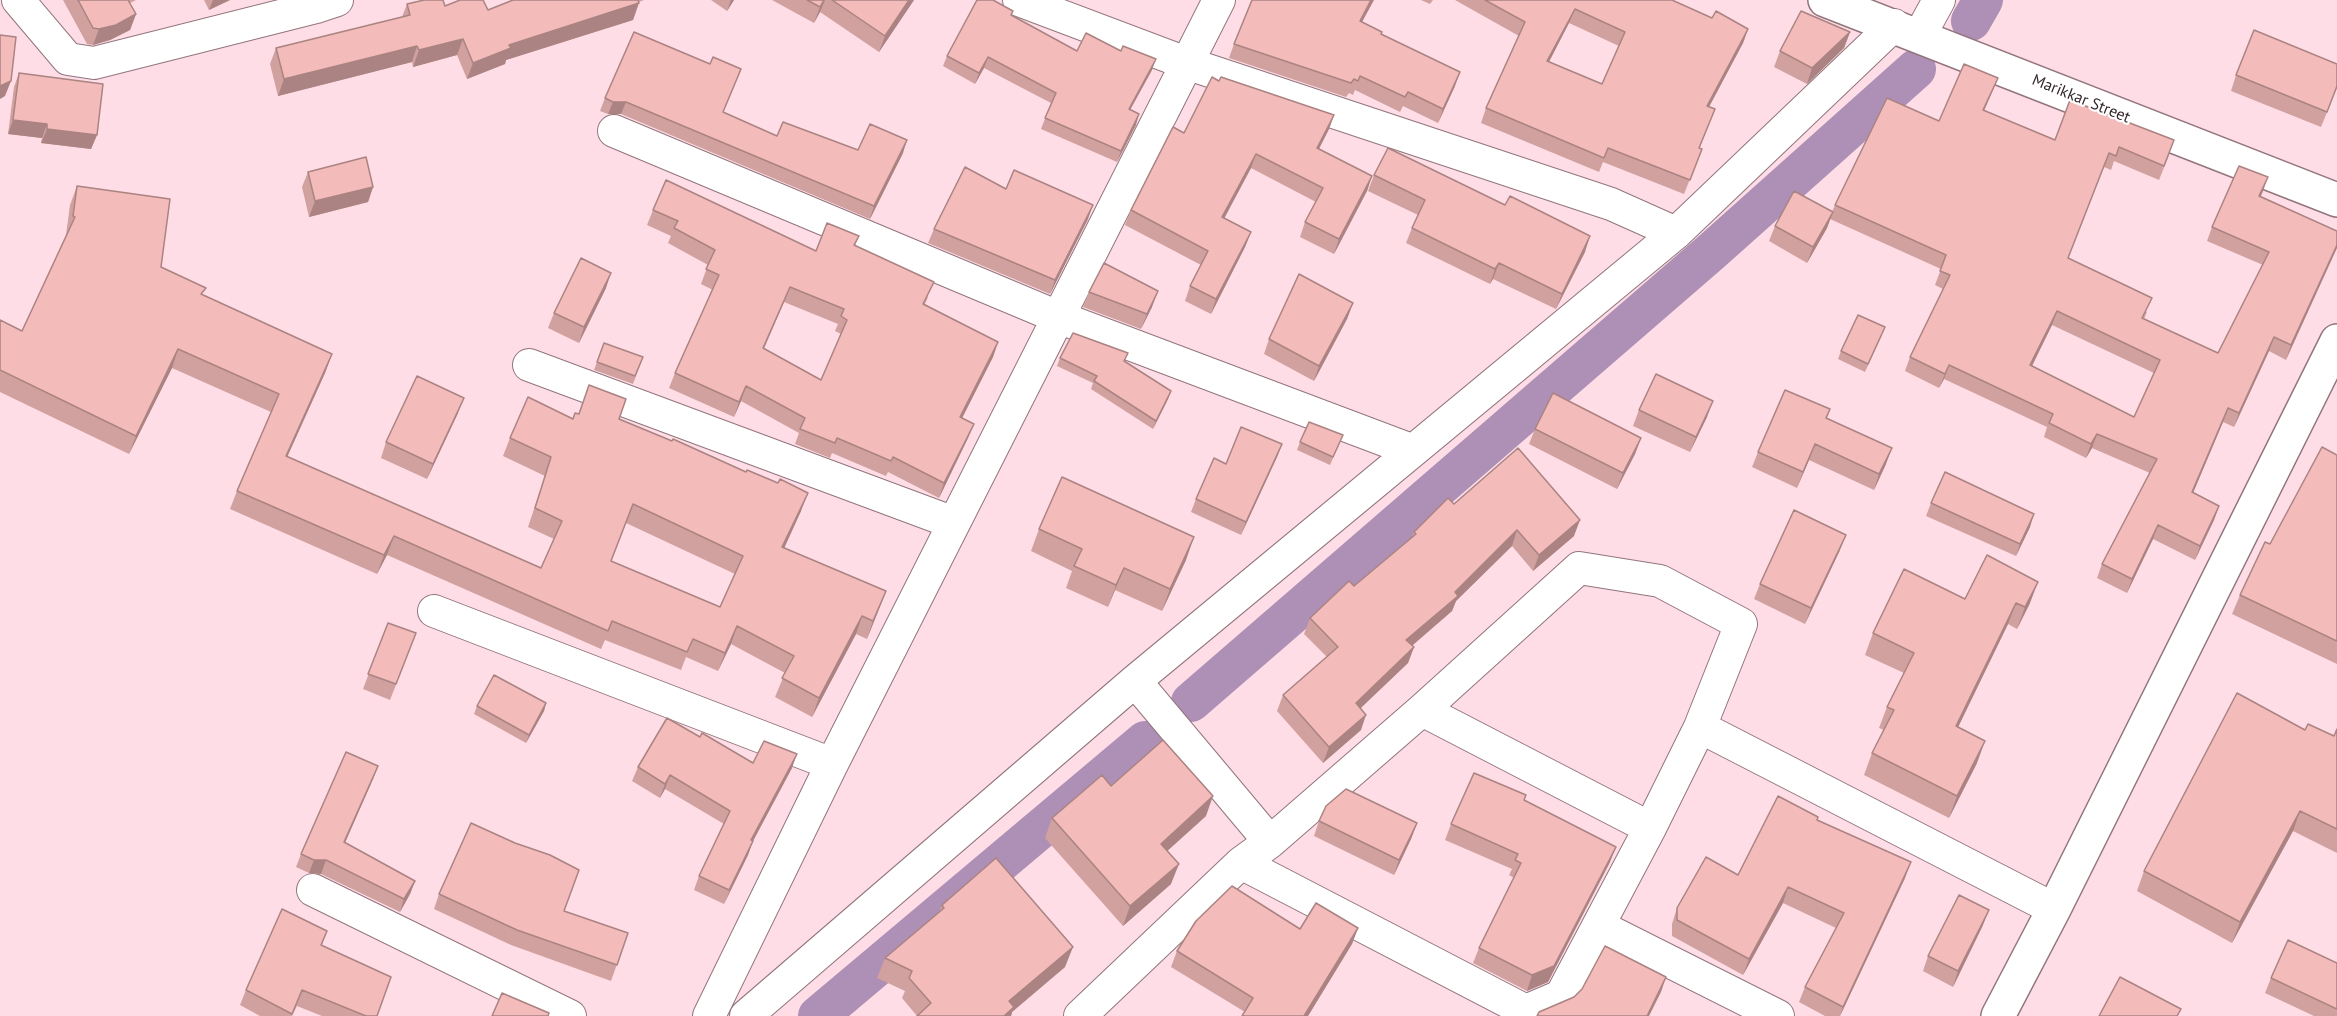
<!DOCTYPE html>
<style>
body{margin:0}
canvas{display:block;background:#fedde6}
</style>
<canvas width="2337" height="1016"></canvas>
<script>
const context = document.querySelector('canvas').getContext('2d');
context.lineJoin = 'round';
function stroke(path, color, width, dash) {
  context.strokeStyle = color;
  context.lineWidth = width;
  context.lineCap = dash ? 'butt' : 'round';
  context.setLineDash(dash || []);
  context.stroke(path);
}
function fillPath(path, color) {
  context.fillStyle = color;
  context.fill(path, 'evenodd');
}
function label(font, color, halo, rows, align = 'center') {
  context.font = font + ' "PT Sans",sans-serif';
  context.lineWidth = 4.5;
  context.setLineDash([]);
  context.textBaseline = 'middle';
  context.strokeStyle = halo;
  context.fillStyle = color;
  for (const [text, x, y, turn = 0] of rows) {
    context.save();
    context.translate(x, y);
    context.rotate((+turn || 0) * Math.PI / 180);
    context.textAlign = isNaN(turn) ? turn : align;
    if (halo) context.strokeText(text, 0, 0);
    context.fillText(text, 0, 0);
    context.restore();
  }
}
stroke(new Path2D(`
 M 1971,21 L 1983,0
 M 1191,702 L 1711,252 L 1916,69
 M 818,1016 L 1145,741`), '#ae90b7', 40);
const minor = new Path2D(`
 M 18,0 L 68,59 L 94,63 L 316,7 L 337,0
 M 1019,0 L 1186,63 L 1611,204 L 1676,233
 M 1920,35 L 1939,0
 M 614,131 L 1058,317 L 1411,450
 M 529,365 L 954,523
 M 434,611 L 832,764
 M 1135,681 L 1270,842
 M 1422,710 L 1650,828
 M 1700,727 L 2054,909
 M 313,890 L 570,1016
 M 1599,926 L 1778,1016
 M 709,1016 L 832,764 L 1219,0
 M 746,1016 L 1135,681 L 1676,233 L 1894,25
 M 1080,1016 L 1241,863 L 1270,842 L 1422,710 L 1579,568 L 1660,581 L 1741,624 L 1700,727 L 1650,828 L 1561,996 L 1526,1011 L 1241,863`);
const tertiary = new Path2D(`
 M 1825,0 L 2337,200
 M 1998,1016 L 2054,909 L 2337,341`);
stroke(minor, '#92757d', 34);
stroke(tertiary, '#92757d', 36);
stroke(minor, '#fff', 32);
stroke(tertiary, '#fff', 33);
fillPath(new Path2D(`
 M 63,0 L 136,0 L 130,3 L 136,14 L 130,30 L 110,40 L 93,45 L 87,44 Z
 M 204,0 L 230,0 L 209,10 Z
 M 513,0 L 644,0 L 639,2 L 633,20 L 506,60 L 505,64 L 467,79 L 457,55 L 413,67 L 412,62 L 278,96 L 270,64 L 276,48 L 402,17 L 407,4 L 445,6 L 488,10 Z
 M 711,0 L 734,0 L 727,11 Z
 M 772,0 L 914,0 L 879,52 L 820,12 L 814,23 Z
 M 1421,0 L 1433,0 L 1430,4 Z
 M 1455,0 L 1672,0 L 1712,18 L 1748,29 L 1743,43 L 1709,107 L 1715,109 L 1699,148 L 1702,149 L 1684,194 L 1603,162 L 1599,172 L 1481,123 L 1486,108 L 1519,36 ZM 1569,23 L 1619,46 L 1602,84 L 1549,62 Z
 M 1011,16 L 1077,51 L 1152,70 L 1130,110 L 1136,125 L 1117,162 L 1041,129 L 1051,103 L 984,68 L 975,84 L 943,66 L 947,56 Z
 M 1362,22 L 1455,86 L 1438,123 L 1403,106 L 1400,112 L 1355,90 L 1353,95 L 1349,93 L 1346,97 L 1229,58 L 1234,44 Z
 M 1850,32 L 1844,48 L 1807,84 L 1774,67 L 1780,51 Z
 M 710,64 L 741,69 L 723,112 L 777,136 L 858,150 L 903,153 L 870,219 L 621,114 L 608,114 L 600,111 L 605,98 Z
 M 2337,64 L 2337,88 L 2321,127 L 2231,91 L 2236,75 Z
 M 19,73 L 97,135 L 91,149 L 41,143 L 42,138 L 8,134 L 14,87 Z
 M 1998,78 L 1984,111 L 2055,140 L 2070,100 L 2169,155 L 2159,180 L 2114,161 L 2111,170 L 2104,167 L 2068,258 L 2147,312 L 2144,319 L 2218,353 L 2263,265 L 2207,241 L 2212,227 L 2263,191 L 2261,196 L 2337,231 L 2286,360 L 2269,351 L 2234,427 L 2223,422 L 2193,493 L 2219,506 L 2214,520 L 2195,560 L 2153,539 L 2127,593 L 2097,578 L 2102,564 L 2150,473 L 2092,448 L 2086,458 L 2044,437 L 2047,427 L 1944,379 L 1939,388 L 1905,371 L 1910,357 L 1943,289 L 1935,285 L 1941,269 L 1830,219 L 1827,228 L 1807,263 L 1769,241 L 1775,226 L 1832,212 L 1835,205 L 1939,121 ZM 2052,325 L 2154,373 L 2134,417 L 2032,366 Z
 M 1219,81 L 1334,115 L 1329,129 L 1319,149 L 1372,176 L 1367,191 L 1334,254 L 1300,237 L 1305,222 L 1316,202 L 1251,168 L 1224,218 L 1251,232 L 1245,247 L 1211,314 L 1185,301 L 1190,286 L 1201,265 L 1125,225 L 1131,210 Z
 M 308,172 L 373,187 L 368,202 L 309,217 L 302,187 Z
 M 1374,175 L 1585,252 L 1556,309 L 1493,279 L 1490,284 L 1406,243 L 1412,228 L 1418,215 L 1368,191 Z
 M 77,186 L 161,267 L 203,295 L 332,354 L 325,373 L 287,457 L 541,568 L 554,539 L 528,527 L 545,476 L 503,456 L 510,438 L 573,419 L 579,414 L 619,419 L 801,511 L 784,548 L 886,591 L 867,639 L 856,634 L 812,717 L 775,697 L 785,673 L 731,644 L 718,671 L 686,657 L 681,670 L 605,640 L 601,649 L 387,555 L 377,574 L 230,509 L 237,491 L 271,412 L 172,368 L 129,454 L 0,392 L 0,320 L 22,331 L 66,235 L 70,205 ZM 626,523 L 735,574 L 720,607 L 611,561 Z
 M 1006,189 L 1088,219 L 1050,294 L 928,243 L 934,229 Z
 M 653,210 L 816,251 L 859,236 L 855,246 L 928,297 L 925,304 L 998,342 L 993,357 L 962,418 L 974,424 L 968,438 L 939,498 L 888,472 L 886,476 L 832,453 L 830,458 L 795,444 L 799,433 L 741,401 L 734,417 L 669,388 L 675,373 L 713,290 L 701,284 L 708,265 L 668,243 L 671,236 L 647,225 ZM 784,302 L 838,324 L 835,331 L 841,334 L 821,380 L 764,349 Z
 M 606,288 L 579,343 L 548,328 L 554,313 Z
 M 1089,292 L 1152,307 L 1141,329 L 1083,307 Z
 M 1353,303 L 1347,319 L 1314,381 L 1264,354 L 1269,339 Z
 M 1882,335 L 1865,372 L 1838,359 L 1841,351 Z
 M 604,343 L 643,357 L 633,384 L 594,370 Z
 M 1060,358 L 1125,362 L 1171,391 L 1168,399 L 1153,429 L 1091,389 L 1093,383 L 1057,366 Z
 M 1830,409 L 1827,418 L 1886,464 L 1874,490 L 1809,460 L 1797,488 L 1752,467 L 1758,452 Z
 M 1639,410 L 1707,417 L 1690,452 L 1633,426 Z
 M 458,413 L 427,479 L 381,458 L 386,442 Z
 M 1535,429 L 1641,438 L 1635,454 L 1617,489 L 1529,444 Z
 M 1343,435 L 1330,465 L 1297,450 L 1300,442 Z
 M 1282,444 L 1277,457 L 1241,535 L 1191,512 L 1196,499 L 1226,464 Z
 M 2337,455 L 2337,664 L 2232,614 L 2240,595 L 2270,544 Z
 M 1931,503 L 2030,527 L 2016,556 L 1926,516 Z
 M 1454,504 L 1574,536 L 1533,571 L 1512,546 L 1456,601 L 1452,611 L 1412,646 L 1414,647 L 1408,663 L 1361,708 L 1361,730 L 1323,763 L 1277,711 L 1283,695 L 1327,657 L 1304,634 L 1310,618 L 1354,586 L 1412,537 L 1414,532 Z
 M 1039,529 L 1186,560 L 1162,611 L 1115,590 L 1108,607 L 1066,588 L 1072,571 L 1031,551 Z
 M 1840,550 L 1805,624 L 1754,599 L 1760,584 Z
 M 1965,599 L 2030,603 L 2017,629 L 2008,624 L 1958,727 L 1977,763 L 1949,818 L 1864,775 L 1872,753 L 1884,730 L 1879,728 L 1887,707 L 1904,673 L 1865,655 L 1873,633 Z
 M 388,623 L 410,649 L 390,700 L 363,689 Z
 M 546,703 L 544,711 L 526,743 L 474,714 L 477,706 Z
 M 2337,729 L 2337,853 L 2293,831 L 2232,943 L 2137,891 L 2144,871 L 2305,730 L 2334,736 Z
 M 700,737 L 753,763 L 792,768 L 753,841 L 748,855 L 724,904 L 694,890 L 699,876 L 724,824 L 665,789 L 660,798 L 632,781 L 638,767 Z
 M 378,766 L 373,779 L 345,843 L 415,881 L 410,894 L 400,912 L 321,874 L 309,873 L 296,867 L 301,854 Z
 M 1111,786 L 1206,816 L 1167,851 L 1171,884 L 1123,926 L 1045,838 L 1052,818 Z
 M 1524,800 L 1610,862 L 1548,982 L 1527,991 L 1473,963 L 1479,948 L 1514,878 L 1509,875 L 1512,869 L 1445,840 L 1451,824 Z
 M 1817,820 L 1905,878 L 1840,1016 L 1825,1016 L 1799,1002 L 1805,987 L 1836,928 L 1783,903 L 1743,975 L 1672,936 L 1672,924 L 1677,908 L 1738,875 Z
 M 1319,821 L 1417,823 L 1411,839 L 1394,875 L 1314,836 Z
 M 439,894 L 564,911 L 628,933 L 611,981 L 511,945 L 434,909 Z
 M 942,905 L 1065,967 L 1012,1012 L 1011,1016 L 917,1016 L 902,998 L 905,991 L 877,978 L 885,958 L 939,912 Z
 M 1983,925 L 1953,987 L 1923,971 L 1928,956 Z
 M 1358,928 L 1352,944 L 1308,1016 L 1242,1016 L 1245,1012 L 1171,967 L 1177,951 L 1300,929 Z
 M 327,931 L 322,945 L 377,1016 L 322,1016 L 297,1006 L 292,1016 L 260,1016 L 240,1005 L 246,990 Z
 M 2337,963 L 2337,1016 L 2314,1016 L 2265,993 L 2271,978 Z`), '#d1a19f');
fillPath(new Path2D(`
 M 213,0 L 230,0 L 209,10 Z
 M 731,0 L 734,0 L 727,11 Z
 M 824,0 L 825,0 L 820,12 L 814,23 L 820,7 Z
 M 909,0 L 914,0 L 879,52 L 885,36 Z
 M 1371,0 L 1374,0 L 1355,35 L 1360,21 Z
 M 639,3 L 633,20 L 506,60 L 505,64 L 467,79 L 473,63 L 509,45 Z
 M 1575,9 L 1569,23 L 1542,75 L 1547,61 Z
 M 136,14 L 130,30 L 110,40 L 93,45 L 99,29 Z
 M 1748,29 L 1743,43 L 1702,120 L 1707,106 Z
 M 1850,32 L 1844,48 L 1807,84 L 1812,68 Z
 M 463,39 L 457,55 L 413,67 L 419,50 Z
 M 417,46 L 412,62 L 278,96 L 284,79 Z
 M 988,57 L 984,68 L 975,84 L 979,73 Z
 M 1156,59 L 1152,70 L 1125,119 L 1129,109 Z
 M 1460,72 L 1455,86 L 1438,123 L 1443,109 Z
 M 1998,78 L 1992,92 L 1978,124 L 1983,110 Z
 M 11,81 L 5,96 L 0,99 L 0,86 Z
 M 613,102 L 626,102 L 621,114 L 608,114 Z
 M 1139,114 L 1136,125 L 1117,162 L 1121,151 Z
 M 1334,115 L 1329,129 L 1312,162 L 1317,148 Z
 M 13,120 L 47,124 L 42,138 L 8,134 Z
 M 47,129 L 97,135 L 91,149 L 41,143 Z
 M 907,140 L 903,153 L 870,219 L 874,206 Z
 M 1256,154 L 1251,168 L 1217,232 L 1222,217 Z
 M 1372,176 L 1367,191 L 1334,254 L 1339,239 Z
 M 2268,177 L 2263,191 L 2254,210 L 2259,196 Z
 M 373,187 L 368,202 L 309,217 L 315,201 Z
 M 1093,205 L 1088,219 L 1050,294 L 1055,280 Z
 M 1833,212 L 1827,228 L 1807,263 L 1813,247 Z
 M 1251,232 L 1245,247 L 1211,314 L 1216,299 Z
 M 1590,236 L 1585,252 L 1556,309 L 1562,294 Z
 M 2337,245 L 2337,248 L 2286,360 L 2291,345 Z
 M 1499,263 L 1493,279 L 1490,284 L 1495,269 Z
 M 611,273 L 606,288 L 579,343 L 584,327 Z
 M 790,287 L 784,302 L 757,363 L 763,348 Z
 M 1158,291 L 1152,307 L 1141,329 L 1147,314 Z
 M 1353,303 L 1347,319 L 1314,381 L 1319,366 Z
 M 2057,311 L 2052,325 L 2025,380 L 2030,365 Z
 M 2274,337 L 2269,351 L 2234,427 L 2239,413 Z
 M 998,342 L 993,357 L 955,432 L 960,417 Z
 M 178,349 L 172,368 L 129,454 L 136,436 Z
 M 332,354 L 325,373 L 279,475 L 286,456 Z
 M 1949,365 L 1944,379 L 1939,388 L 1945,374 Z
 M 746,386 L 741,401 L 734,417 L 739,402 Z
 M 1171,391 L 1168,399 L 1153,429 L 1156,421 Z
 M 464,398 L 458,413 L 427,479 L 433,464 Z
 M 1713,401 L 1707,417 L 1690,452 L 1696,437 Z
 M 2228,408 L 2223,422 L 2187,507 L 2192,492 Z
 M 974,424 L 968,438 L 939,498 L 944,483 Z
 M 2097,434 L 2092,448 L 2086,458 L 2091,444 Z
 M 1641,438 L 1635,454 L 1617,489 L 1623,473 Z
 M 1282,444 L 1277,457 L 1241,535 L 1246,522 Z
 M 1815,444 L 1809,460 L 1797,488 L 1803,472 Z
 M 1892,448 L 1886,464 L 1874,490 L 1879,474 Z
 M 808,493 L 801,511 L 776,566 L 782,547 Z
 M 2219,506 L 2214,520 L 2195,560 L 2200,546 Z
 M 2034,514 L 2030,527 L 2016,556 L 2020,544 Z
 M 1580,520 L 1574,536 L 1533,571 L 1539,555 Z
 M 2158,525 L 2153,539 L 2127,593 L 2132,579 Z
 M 1517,530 L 1512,546 L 1456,601 L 1452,611 L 1401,655 L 1406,640 Z
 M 1846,535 L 1840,550 L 1805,624 L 1811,608 Z
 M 394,536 L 387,555 L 377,574 L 384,555 Z
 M 1194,537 L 1186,560 L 1162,611 L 1170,589 Z
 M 1124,568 L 1115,590 L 1108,607 L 1116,585 Z
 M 2038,582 L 2030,603 L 2017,629 L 2025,607 Z
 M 886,591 L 879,609 L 867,639 L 873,621 Z
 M 2016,603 L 2008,624 L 1948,748 L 1956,726 Z
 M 862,616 L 856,634 L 812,717 L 819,698 Z
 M 737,626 L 731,644 L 718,671 L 725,653 Z
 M 1414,647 L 1408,663 L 1350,718 L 1356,703 Z
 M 546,703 L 544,711 L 526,743 L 529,735 Z
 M 1366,715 L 1361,730 L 1323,763 L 1329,747 Z
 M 1985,741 L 1977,763 L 1949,818 L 1957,796 Z
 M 797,754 L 792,768 L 753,841 L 748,855 L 724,904 L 751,840 Z
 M 378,766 L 373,779 L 339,856 L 344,842 Z
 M 670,775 L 665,789 L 660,798 L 665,784 Z
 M 1213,796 L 1206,816 L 1154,863 L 1161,844 Z
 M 2300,811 L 2293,831 L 2232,943 L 2240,922 Z
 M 1417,823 L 1411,839 L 1394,875 L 1399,860 Z
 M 1616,847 L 1610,862 L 1548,982 L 1527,991 L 1532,975 Z
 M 314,860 L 326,860 L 321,874 L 309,873 Z
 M 1911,862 L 1905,878 L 1840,1016 L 1843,1007 Z
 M 1179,864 L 1171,884 L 1123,926 L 1130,906 Z
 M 415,881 L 410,894 L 400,912 L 404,899 Z
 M 1788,887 L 1783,903 L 1743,975 L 1749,959 Z
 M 1989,910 L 1983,925 L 1953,987 L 1958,971 Z
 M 1358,928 L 1352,944 L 1308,1016 L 1304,1016 Z
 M 1073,947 L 1065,967 L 1012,1012 L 1011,1016 L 1004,1016 L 1009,1001 Z
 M 1666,977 L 1661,992 L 1649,1016 L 1647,1016 Z`), '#aa8382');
const building = new Path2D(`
 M 78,0 L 128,0 L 136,14 L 116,25 L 99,29 L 93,28 Z
 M 424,0 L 443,0 L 445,6 L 460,0 L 483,0 L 488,10 L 513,0 L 638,0 L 639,3 L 509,45 L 511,48 L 473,63 L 463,39 L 419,50 L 417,46 L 284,79 L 276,48 L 410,15 L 407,4 Z
 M 807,0 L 824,0 L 820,7 Z
 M 832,0 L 909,0 L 885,36 Z
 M 977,0 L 993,0 L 1013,11 L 1011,15 L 1077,51 L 1086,33 L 1121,51 L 1123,46 L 1156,59 L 1129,109 L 1139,114 L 1121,151 L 1045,118 L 1056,93 L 988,57 L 979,73 L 947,56 Z
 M 1252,0 L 1371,0 L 1360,21 L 1382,32 L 1381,34 L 1460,72 L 1443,109 L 1408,92 L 1405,97 L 1360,76 L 1358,81 L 1354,79 L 1351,83 L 1234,44 Z
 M 1485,0 L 1672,0 L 1712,18 L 1716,11 L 1748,29 L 1707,106 L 1715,109 L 1699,148 L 1702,149 L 1690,180 L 1608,148 L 1604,158 L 1486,108 L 1525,22 ZM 1575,9 L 1625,32 L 1602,84 L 1547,61 Z
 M 1801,11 L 1850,32 L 1812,68 L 1780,51 Z
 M 2254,30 L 2337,64 L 2337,86 L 2327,112 L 2236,75 Z
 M 634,32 L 710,64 L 713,57 L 741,69 L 723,112 L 777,136 L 783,122 L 858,150 L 870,124 L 907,140 L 874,206 L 626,102 L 613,102 L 605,98 Z
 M 0,35 L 16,37 L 11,81 L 0,86 Z
 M 1964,64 L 1998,78 L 1983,110 L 2055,140 L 2070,100 L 2174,140 L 2164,166 L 2119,147 L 2116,156 L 2109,153 L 2068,258 L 2152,298 L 2142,318 L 2218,353 L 2269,252 L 2212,227 L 2239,166 L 2268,177 L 2259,196 L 2337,231 L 2337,245 L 2291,345 L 2274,337 L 2239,413 L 2228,408 L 2192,492 L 2219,506 L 2200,546 L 2158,525 L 2132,579 L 2102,564 L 2157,459 L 2097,434 L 2091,444 L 2049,423 L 2053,414 L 1949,365 L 1945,374 L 1910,357 L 1950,275 L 1940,271 L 1946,255 L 1835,205 L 1887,98 L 1939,121 ZM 2057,311 L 2160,360 L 2134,417 L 2030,365 Z
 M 19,73 L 103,84 L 97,135 L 47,129 L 47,124 L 13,120 Z
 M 1212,77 L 1219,81 L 1221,77 L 1334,115 L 1317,148 L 1372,176 L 1339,239 L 1305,222 L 1323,188 L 1256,154 L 1222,217 L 1251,232 L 1216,299 L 1190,286 L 1208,251 L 1131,210 L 1173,127 L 1184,133 Z
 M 1388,148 L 1505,205 L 1510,196 L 1590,236 L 1562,294 L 1499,263 L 1495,269 L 1412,228 L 1425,200 L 1374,175 Z
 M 366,157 L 373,187 L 315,201 L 308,172 Z
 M 965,167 L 1006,189 L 1014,170 L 1093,205 L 1055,280 L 934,229 Z
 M 666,180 L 816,251 L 827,223 L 859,236 L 854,245 L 934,282 L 923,304 L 998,342 L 960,417 L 974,424 L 944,483 L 893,457 L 891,461 L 837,438 L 835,443 L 800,429 L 805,418 L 746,386 L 739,402 L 675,373 L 719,275 L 706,269 L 715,250 L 674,228 L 678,221 L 653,210 ZM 790,287 L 844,309 L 841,316 L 847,320 L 821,380 L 763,348 Z
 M 77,186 L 170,199 L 161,267 L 206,288 L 201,294 L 332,354 L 286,456 L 541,568 L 562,521 L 535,508 L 551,457 L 510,438 L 528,397 L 573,419 L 575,413 L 579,414 L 589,385 L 626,399 L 619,419 L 672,441 L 673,439 L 746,472 L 747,470 L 778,483 L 780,479 L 808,493 L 782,547 L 886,591 L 873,621 L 862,616 L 819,698 L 782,678 L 794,656 L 737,626 L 725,653 L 693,639 L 687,652 L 612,621 L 608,631 L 394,536 L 384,555 L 237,491 L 279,394 L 178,349 L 136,436 L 0,370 L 0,320 L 22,331 L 75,217 L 73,216 ZM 633,504 L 743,556 L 720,607 L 611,561 Z
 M 1794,191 L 1833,212 L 1813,247 L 1775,226 Z
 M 581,258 L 611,273 L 584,327 L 554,313 Z
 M 1104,263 L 1158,291 L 1147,314 L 1089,292 Z
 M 1299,274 L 1353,303 L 1319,366 L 1269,339 Z
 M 1858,315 L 1885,327 L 1868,364 L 1841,351 Z
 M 1073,333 L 1128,353 L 1124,361 L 1171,391 L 1156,421 L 1094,381 L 1097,376 L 1060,358 Z
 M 604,343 L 643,357 L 635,376 L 597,362 Z
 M 1656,374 L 1713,401 L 1696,437 L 1639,410 Z
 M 417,376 L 464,398 L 433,464 L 386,442 Z
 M 1785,390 L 1830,409 L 1826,418 L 1892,448 L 1879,474 L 1815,444 L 1803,472 L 1758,452 Z
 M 1553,393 L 1641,438 L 1623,473 L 1535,429 Z
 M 1309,422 L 1343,435 L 1333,457 L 1300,442 Z
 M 1241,427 L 1282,444 L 1246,522 L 1196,499 L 1214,458 L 1226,464 Z
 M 2322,447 L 2337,455 L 2337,641 L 2240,595 L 2265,542 L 2270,544 Z
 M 1518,448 L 1580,520 L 1539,555 L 1517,530 L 1455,592 L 1458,596 L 1406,640 L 1414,647 L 1356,703 L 1366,715 L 1329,747 L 1283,695 L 1338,647 L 1310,618 L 1349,581 L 1354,586 L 1416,534 L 1414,532 L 1448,498 L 1454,504 Z
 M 1945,472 L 2034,514 L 2020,544 L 1931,503 Z
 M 1062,477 L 1194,537 L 1170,589 L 1124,568 L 1116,585 L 1074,566 L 1082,549 L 1039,529 Z
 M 1794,510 L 1846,535 L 1811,608 L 1760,584 Z
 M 1987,555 L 2038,582 L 2025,607 L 2016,603 L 1956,726 L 1985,741 L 1957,796 L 1872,753 L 1894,710 L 1887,707 L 1914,653 L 1873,633 L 1904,569 L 1965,599 Z
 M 388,623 L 416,633 L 396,684 L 368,674 Z
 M 494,675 L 546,703 L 529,735 L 477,706 Z
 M 2237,693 L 2305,730 L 2308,724 L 2334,736 L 2337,729 L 2337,829 L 2300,811 L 2240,922 L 2144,871 Z
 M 667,718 L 700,737 L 702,733 L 753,763 L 764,741 L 797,754 L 751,840 L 753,841 L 729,890 L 699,876 L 730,811 L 670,775 L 665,784 L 638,767 Z
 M 1163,740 L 1213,796 L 1161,844 L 1179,864 L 1130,906 L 1052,818 L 1102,775 L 1111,786 Z
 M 346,752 L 378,766 L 344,842 L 415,881 L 404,899 L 326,860 L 314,860 L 301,854 Z
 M 1474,773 L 1526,795 L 1524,800 L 1616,847 L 1554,966 L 1532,975 L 1479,948 L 1521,863 L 1515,860 L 1518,854 L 1451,824 Z
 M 1346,789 L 1417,823 L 1399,860 L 1319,821 L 1326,806 Z
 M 1778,796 L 1818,817 L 1817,820 L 1911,862 L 1843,1007 L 1805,987 L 1844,913 L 1788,887 L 1749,959 L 1677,920 L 1677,908 L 1706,857 L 1738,875 Z
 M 471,823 L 515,843 L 550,855 L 579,870 L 564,911 L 628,933 L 617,965 L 517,930 L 439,894 Z
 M 996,858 L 1073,947 L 1009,1001 L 1014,1007 L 1004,1016 L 917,1016 L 931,1003 L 909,978 L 912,971 L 885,958 L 944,908 L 942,905 Z
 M 1232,886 L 1300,929 L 1316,903 L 1358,928 L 1304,1016 L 1242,1016 L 1253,998 L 1177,951 L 1196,921 Z
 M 1959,895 L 1989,910 L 1958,971 L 1928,956 Z
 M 282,909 L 327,931 L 321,945 L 391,977 L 377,1016 L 366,1016 L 302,990 L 292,1014 L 246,990 Z
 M 2288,940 L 2337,963 L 2337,1009 L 2271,978 Z
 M 1605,946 L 1666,977 L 1647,1016 L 1537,1016 L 1539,1012 L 1574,997 L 1582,989 Z
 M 2120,977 L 2181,1009 L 2177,1016 L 2099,1016 Z
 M 502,993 L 549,1013 L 548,1016 L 492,1016 Z`);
fillPath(building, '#f3bbb9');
stroke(building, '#aa8382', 1.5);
label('16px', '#33272a', '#fff', [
 ["Marikkar Street",2081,99,22]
]);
</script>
